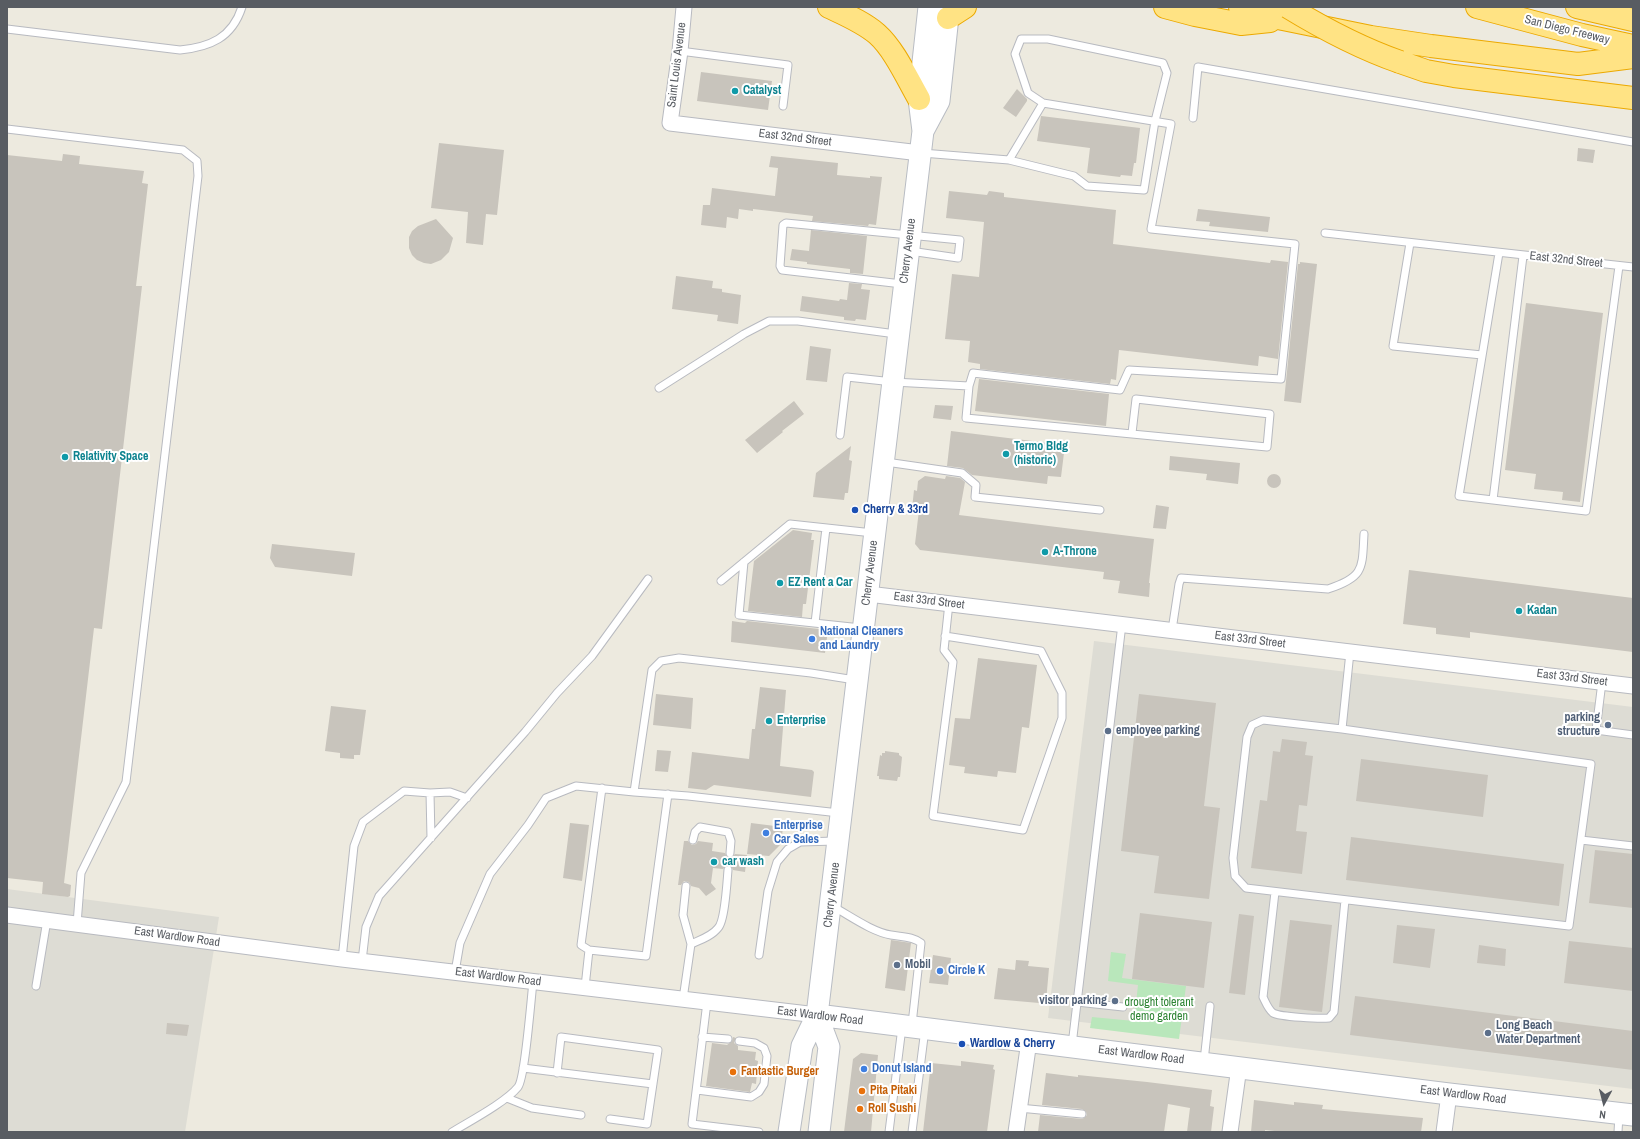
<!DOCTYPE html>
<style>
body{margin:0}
#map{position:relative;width:1640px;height:1139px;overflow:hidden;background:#edeadf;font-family:"Archivo Narrow",sans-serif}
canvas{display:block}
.frame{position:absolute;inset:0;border:8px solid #585c62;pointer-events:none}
.north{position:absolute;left:1584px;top:1083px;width:40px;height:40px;-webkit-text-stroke:3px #fff;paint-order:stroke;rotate:187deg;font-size:11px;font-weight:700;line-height:16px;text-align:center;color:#585c62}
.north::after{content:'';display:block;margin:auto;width:14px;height:18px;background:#585c62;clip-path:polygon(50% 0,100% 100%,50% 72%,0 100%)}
</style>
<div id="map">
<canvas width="1640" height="1139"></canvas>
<div class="frame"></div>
<div class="north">N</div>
</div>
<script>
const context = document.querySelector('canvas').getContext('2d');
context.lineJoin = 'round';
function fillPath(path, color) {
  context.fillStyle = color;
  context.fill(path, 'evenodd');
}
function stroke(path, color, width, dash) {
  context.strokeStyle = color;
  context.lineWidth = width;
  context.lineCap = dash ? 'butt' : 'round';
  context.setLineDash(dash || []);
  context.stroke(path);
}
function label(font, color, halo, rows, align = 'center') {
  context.font = font + ' "Archivo Narrow",sans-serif';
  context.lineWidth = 4;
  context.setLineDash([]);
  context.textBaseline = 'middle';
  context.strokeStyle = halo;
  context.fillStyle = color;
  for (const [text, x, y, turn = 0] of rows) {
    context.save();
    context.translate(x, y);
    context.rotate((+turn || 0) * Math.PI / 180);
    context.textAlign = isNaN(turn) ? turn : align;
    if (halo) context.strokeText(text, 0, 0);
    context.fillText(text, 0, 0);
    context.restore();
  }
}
fillPath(new Path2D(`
 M 1094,641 L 1633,707 L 1633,1089 L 1048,1018 Z
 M 7,889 L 219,917 L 185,1132 L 7,1132 Z`), '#dddcd4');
fillPath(new Path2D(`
 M 1111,952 L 1126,954 L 1122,978 L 1186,986 L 1179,1039 L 1090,1028 L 1092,1017 L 1134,1021 L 1138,985 L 1108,981 Z`), '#b9e7bb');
fillPath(new Path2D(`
 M 701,72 L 772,81 L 768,110 L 697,101 Z
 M 1017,89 L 1027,99 L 1027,101 L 1016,117 L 1003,108 Z
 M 1041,116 L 1140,128 L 1136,163 L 1134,163 L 1132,176 L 1121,175 L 1120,177 L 1087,173 L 1090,148 L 1037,141 Z
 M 439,143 L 504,150 L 497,215 L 486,214 L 483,245 L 466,243 L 468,212 L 431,208 Z
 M 1578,148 L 1595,150 L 1593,163 L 1577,161 Z
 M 63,154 L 80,156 L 79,164 L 144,171 L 142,183 L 148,184 L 136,286 L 142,286 L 102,629 L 94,628 L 64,883 L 71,885 L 70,896 L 68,897 L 42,894 L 43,882 L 7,878 L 7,155 L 62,161 Z
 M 771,156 L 838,163 L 837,175 L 870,178 L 870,176 L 882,177 L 876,225 L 869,224 L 868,226 L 812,221 L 813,216 L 753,209 L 753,211 L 739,209 L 738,219 L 727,217 L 726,228 L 701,225 L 703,205 L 710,205 L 712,188 L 775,196 L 778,168 L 769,167 Z
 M 949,191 L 987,195 L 989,191 L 1004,193 L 1004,197 L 1116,210 L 1113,244 L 1270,263 L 1271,260 L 1288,262 L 1278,359 L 1259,356 L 1258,366 L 1119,350 L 1116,380 L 1111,379 L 1110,384 L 980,369 L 980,364 L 968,362 L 970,341 L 945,339 L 952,274 L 979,277 L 984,222 L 946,218 Z
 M 1198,209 L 1270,217 L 1268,232 L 1209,226 L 1210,222 L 1196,221 Z
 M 436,219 L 453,238 L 449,252 L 441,260 L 431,264 L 424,263 L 417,260 L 412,255 L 409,248 L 409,237 L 412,231 L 418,226 Z
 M 811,230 L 867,236 L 863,274 L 850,273 L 850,269 L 807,264 L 807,262 L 790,260 L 792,249 L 809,251 Z
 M 1300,262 L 1317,264 L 1301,403 L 1284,401 L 1298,264 L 1300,264 Z
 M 676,276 L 713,281 L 712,288 L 722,289 L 722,292 L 741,295 L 738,324 L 717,321 L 718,315 L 672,309 Z
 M 849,283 L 862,284 L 861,289 L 870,290 L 866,320 L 856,319 L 855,321 L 844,320 L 844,317 L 800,311 L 802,296 L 839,301 L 840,299 L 847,300 Z
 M 1526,303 L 1603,313 L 1580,502 L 1562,500 L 1563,492 L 1534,489 L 1536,474 L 1505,470 Z
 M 810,346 L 831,349 L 827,382 L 806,380 Z
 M 979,379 L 1109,394 L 1106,426 L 975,411 Z
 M 794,401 L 804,414 L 782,431 L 783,432 L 757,453 L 745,440 Z
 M 935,405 L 953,406 L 951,420 L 933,418 Z
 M 951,431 L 1065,445 L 1061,477 L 1048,476 L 1047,484 L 972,475 L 963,468 L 947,466 Z
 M 851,446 L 849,460 L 852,461 L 848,493 L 845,493 L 844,500 L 813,497 L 816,473 Z
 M 1170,456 L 1240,463 L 1238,484 L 1206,480 L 1207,474 L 1169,470 Z
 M1267 481a7 7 0 1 1 14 0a7 7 0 1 1-14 0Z
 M 925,476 L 945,479 L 946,476 L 960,478 L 965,482 L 959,515 L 1154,539 L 1149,583 L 1150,583 L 1149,597 L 1118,593 L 1120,581 L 1103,579 L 1104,572 L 920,550 L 915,544 L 919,510 L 912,509 L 914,490 L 917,491 L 918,481 Z
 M 1156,505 L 1169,507 L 1166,529 L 1153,528 Z
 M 793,530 L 812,533 L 811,540 L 814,540 L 806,604 L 803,604 L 802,617 L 748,611 L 754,561 Z
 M 272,544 L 355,553 L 352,576 L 275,567 L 270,558 Z
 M 1409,570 L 1633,598 L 1633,652 L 1470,632 L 1470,638 L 1436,634 L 1436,628 L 1403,624 Z
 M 732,621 L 745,623 L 747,621 L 828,630 L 825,653 L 731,642 Z
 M 978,658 L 1037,665 L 1029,728 L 1022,727 L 1016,773 L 998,771 L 997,777 L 964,773 L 965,767 L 949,765 L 955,718 L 970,719 Z
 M 760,687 L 786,690 L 780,766 L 812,770 L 814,772 L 811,797 L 714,785 L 706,790 L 688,788 L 692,752 L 749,759 L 752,729 L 755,729 Z
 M 656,694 L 693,698 L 691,729 L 653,725 Z
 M 1139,694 L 1216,703 L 1204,806 L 1220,808 L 1209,899 L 1154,893 L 1159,856 L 1121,851 Z
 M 331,706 L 366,710 L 360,755 L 354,755 L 354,759 L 340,758 L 340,753 L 325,751 Z
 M 1282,739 L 1307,742 L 1305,755 L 1313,756 L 1307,806 L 1299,805 L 1296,831 L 1307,832 L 1302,874 L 1251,868 L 1260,800 L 1267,801 L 1273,751 L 1280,752 Z
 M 657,750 L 671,751 L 668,772 L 655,771 Z
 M 885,751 L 899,753 L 899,755 L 902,757 L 900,777 L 898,777 L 897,781 L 879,779 L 879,776 L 877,776 L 880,755 L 882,756 L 882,753 L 885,753 Z
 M 1361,759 L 1488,775 L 1483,817 L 1356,801 Z
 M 570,823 L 589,825 L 582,881 L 563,878 Z
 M 751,823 L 783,827 L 781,844 L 769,856 L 747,854 Z
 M 1351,837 L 1564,864 L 1559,906 L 1346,880 Z
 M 684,841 L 688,841 L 692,845 L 696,844 L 698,841 L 713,843 L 712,851 L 725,853 L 726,855 L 729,858 L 732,857 L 735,854 L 747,855 L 745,872 L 733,870 L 732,868 L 729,865 L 726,866 L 723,869 L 713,868 L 711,883 L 716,889 L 706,896 L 699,888 L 691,886 L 689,882 L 684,881 L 681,885 L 678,885 Z
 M 1595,850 L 1633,854 L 1633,908 L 1589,903 Z
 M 1140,913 L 1212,922 L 1204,988 L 1132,979 Z
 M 1239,914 L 1254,916 L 1245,995 L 1229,993 Z
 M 1290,920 L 1332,925 L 1322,1012 L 1279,1007 Z
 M 1397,925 L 1435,929 L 1430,968 L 1393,963 Z
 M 891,940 L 911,943 L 905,991 L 885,988 Z
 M 1569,941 L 1633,948 L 1633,991 L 1564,983 Z
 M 1479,945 L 1506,949 L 1505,966 L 1477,963 Z
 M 933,955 L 951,958 L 948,985 L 929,983 Z
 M 1016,960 L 1029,961 L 1028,966 L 1049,968 L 1046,1002 L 1040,1002 L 1039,1003 L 994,999 L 998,968 L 1015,970 Z
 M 1355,996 L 1633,1031 L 1633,1070 L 1350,1035 Z
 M 167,1023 L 189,1025 L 187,1036 L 166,1034 Z
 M 733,1037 L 736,1038 L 734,1043 L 738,1046 L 738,1050 L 756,1052 L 755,1060 L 758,1061 L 756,1084 L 752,1083 L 750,1092 L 706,1086 L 712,1043 L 727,1045 L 732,1041 Z
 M 861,1053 L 878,1055 L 871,1132 L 844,1132 L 853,1059 Z
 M 961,1061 L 994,1065 L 993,1069 L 995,1070 L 987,1132 L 923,1132 L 931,1063 L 961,1066 Z
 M 1046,1073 L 1078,1077 L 1078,1075 L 1147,1082 L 1212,1090 L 1210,1106 L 1214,1107 L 1211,1132 L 1187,1132 L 1190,1108 L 1168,1104 L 1164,1132 L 1038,1132 L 1040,1115 L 1082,1119 L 1084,1118 L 1087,1115 L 1086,1112 L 1082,1109 L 1042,1105 Z
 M 1254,1100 L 1294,1105 L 1294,1102 L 1323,1105 L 1322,1109 L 1423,1118 L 1421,1132 L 1284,1132 L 1265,1130 L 1265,1132 L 1251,1132 Z`), '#c8c4bc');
const lane = new Path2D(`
 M 7,29 L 180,50 C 210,47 232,38 242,7
 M 680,51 L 788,65 L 783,106
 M 1193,118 L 1198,67 L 1633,142
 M 7,129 L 183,150 L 197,161 L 198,176 L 126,782 L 81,873 L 77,924
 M 922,153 L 1009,160 L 1074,176 L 1087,186 L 1144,190 L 1155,121 L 1167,73 L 1163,63 L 1048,39 L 1021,39 L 1015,54 L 1028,93 L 1043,103
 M 1325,233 L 1633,267
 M 1410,243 L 1393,346 L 1482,355
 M 1523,256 L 1493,500 L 1586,511 L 1619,266
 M 902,284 L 782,270 L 780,266 L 783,225 L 786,223 L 960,240 L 958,258 L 910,251
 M 969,386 L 973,373 L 1120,390 L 1129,370 L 1281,379 L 1295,244 L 1151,229 L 1171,124 L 1043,103 L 1009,160
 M 659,388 L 744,334 L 769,321 L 798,321 L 896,334
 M 840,435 L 847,377 L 893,382 L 969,386 L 966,418 L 1267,447 L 1270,414 L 1136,399 L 1132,433
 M 886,462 L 962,473 L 976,485 L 975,497 L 1100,510
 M 1493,500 L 1459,496 L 1499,253
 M 744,562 L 739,615 L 861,628
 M 721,581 L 790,524 L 873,533
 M 815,623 L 826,528
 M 1172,630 L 1179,584 L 1181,578 L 1328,589 C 1365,577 1362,568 1364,534
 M 945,636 L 1041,651 L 1062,693 L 1062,718 L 1023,830 L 933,816 L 953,662 L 944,650 L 949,603
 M 1602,682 L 1596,730 L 1633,735
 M 1342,729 L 1263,720 L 1252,725 L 1247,737 L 1233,858 L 1235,876 L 1246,888 L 1569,926 L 1591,764 L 1342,729 L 1350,652
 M 602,788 L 581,945 L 589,950 L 646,956 L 668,794
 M 430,793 L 431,838
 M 839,813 L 688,796 L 634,792 L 652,670 L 661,661 L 679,658 L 811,673 L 855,680
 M 693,840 L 695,832 L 700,827 L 728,832 L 731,841 L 730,853
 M 1581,840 L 1633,846
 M 686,886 L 683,915 L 691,944 C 700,940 712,936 718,928 C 725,921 727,881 728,870
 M 1275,892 L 1263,997 C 1266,1003 1268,1009 1273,1013 C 1280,1017 1321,1019 1329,1018 L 1334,1012 L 1345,900
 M 832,906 C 849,915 872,932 891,935 C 901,937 913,936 921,943 L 912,1024
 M 759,955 L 768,891 L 777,862 L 788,849 L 800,842 L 836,841
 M 342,959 L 354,846 L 363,822 L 404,791 L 430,793 L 450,792 L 467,798
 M 362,961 L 366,927 L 379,896 L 525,732 L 557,693 L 592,656 L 648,579
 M 455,972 L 460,943 L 490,874 L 528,825 L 546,798 L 576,786 L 634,792
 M 36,986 L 47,920
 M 585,987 L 589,950
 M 683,999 L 691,944
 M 707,1002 L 692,1124 L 759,1132
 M 1077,1002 L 1123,1007
 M 702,1037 L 728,1039
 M 1072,1045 L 1122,624
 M 1204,1061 L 1210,1006
 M 523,1068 L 653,1084
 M 557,1073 L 561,1037 L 658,1050 L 647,1124 L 610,1119
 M 697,1090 L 751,1097 L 759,1092 L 764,1084 L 767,1056 L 764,1048 L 755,1043 L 739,1041
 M 507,1098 L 532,1108 L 581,1115
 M 1019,1108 L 1082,1114
 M 452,1132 C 470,1121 506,1102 518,1087 C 525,1078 531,999 533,982
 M 889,1132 L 902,1027
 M 912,1132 L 925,1029
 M 1618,1132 L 1619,1115`);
const street = new Path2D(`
 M 684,7 L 680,51 L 670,123 L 920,153
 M 868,594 L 1633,686
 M 7,915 L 342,959 L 817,1015
 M 1016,1132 L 1029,1041
 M 1230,1132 L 1239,1067
 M 1444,1132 L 1449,1094`);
const secondary = new Path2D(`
 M 923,131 L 939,101 L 949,7
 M 817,1015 L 1449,1094 L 1633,1115
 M 817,1015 L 829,1047 L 819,1132
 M 789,1132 L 802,1046 L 817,1015 L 923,131 L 919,99 L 929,7`);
const highway = new Path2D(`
 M 829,7 C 846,15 863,22 877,34 C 894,49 907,78 919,99
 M 1165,7 L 1195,15 L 1241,24 L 1270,21
 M 1240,7 L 1254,12 L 1283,19 L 1371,37 L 1431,46 L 1578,64 L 1633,57
 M 1477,7 L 1582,35 L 1633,46
 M 1577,7 L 1633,20
 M 948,18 L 965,7
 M 1400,62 L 1426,71 L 1454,76 L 1633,98`);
stroke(lane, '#b8bac0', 9);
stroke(street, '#b8bac0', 17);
stroke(secondary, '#b8bcc3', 23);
stroke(highway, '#eca900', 24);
stroke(lane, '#fff', 7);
stroke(street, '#fff', 15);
stroke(secondary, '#fff', 21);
stroke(highway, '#ffe384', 22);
const highwayBridge = new Path2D(`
 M 1288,7 C 1324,29 1360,48 1400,62`);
stroke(highwayBridge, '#eca900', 24, []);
stroke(highwayBridge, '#ffe384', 22);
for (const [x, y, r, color] of [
 [735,91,4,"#0f9aa8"],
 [1006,454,4,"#0f9aa8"],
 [65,457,4,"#0f9aa8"],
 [855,510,4,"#1a4fb4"],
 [1045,552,4,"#0f9aa8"],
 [780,583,4,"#0f9aa8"],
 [1519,611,4,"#0f9aa8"],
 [812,639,4,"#3f7fe0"],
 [769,721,4,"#0f9aa8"],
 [1608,725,4,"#5c6f8a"],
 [1108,731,4,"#5c6f8a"],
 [766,833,4,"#3f7fe0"],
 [714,862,4,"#0f9aa8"],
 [897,965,4,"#5c6f8a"],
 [940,971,4,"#3f7fe0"],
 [1115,1001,4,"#5c6f8a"],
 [1488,1033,4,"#5c6f8a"],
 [962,1044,4,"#1a4fb4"],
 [864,1069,4,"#3f7fe0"],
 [733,1072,4,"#e8710a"],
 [862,1091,4,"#e8710a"],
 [860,1109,4,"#e8710a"]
]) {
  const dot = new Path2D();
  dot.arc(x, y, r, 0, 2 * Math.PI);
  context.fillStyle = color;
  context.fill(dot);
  stroke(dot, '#fff', 1.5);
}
label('12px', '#585c62', '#fff', [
 ["San Diego Freeway",1567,30,14],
 ["Saint Louis Avenue",677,65,-83],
 ["East 32nd Street",795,138,7],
 ["Cherry Avenue",908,251,-83],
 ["East 32nd Street",1566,260,6],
 ["Cherry Avenue",870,573,-83],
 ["East 33rd Street",929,601,7],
 ["East 33rd Street",1250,640,7],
 ["East 33rd Street",1572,678,7],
 ["Cherry Avenue",832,895,-83],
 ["East Wardlow Road",177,937,8],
 ["East Wardlow Road",498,977,7],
 ["East Wardlow Road",820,1016,7],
 ["East Wardlow Road",1141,1055,7],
 ["East Wardlow Road",1463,1095,7]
]);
label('bold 12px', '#0d838f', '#fff', [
 ["Catalyst",743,91],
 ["Termo Bldg",1014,447],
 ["(historic)",1014,461],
 ["Relativity Space",73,457],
 ["A-Throne",1053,552],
 ["EZ Rent a Car",788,583],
 ["Kadan",1527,611],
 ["Enterprise",777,721],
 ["car wash",722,862]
], 'left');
label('bold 12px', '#164399', '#fff', [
 ["Cherry & 33rd",863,510],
 ["Wardlow & Cherry",970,1044]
], 'left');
label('bold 12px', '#366cbe', '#fff', [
 ["National Cleaners",820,632],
 ["and Laundry",820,646],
 ["Enterprise",774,826],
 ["Car Sales",774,840],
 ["Circle K",948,971],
 ["Donut Island",872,1069]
], 'left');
label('bold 12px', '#4e5e75', '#fff', [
 ["parking",1600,718,"right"],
 ["structure",1600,732,"right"],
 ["employee parking",1116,731],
 ["Mobil",905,965],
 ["visitor parking",1107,1001,"right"],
 ["Long Beach",1496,1026],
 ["Water Department",1496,1040]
], 'left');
label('12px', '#2e8434', '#fff', [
 ["drought tolerant",1159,1003],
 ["demo garden",1159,1017]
]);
label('bold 12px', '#c56008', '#fff', [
 ["Fantastic Burger",741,1072],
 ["Pita Pitaki",870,1091],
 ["Roll Sushi",868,1109]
], 'left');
</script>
